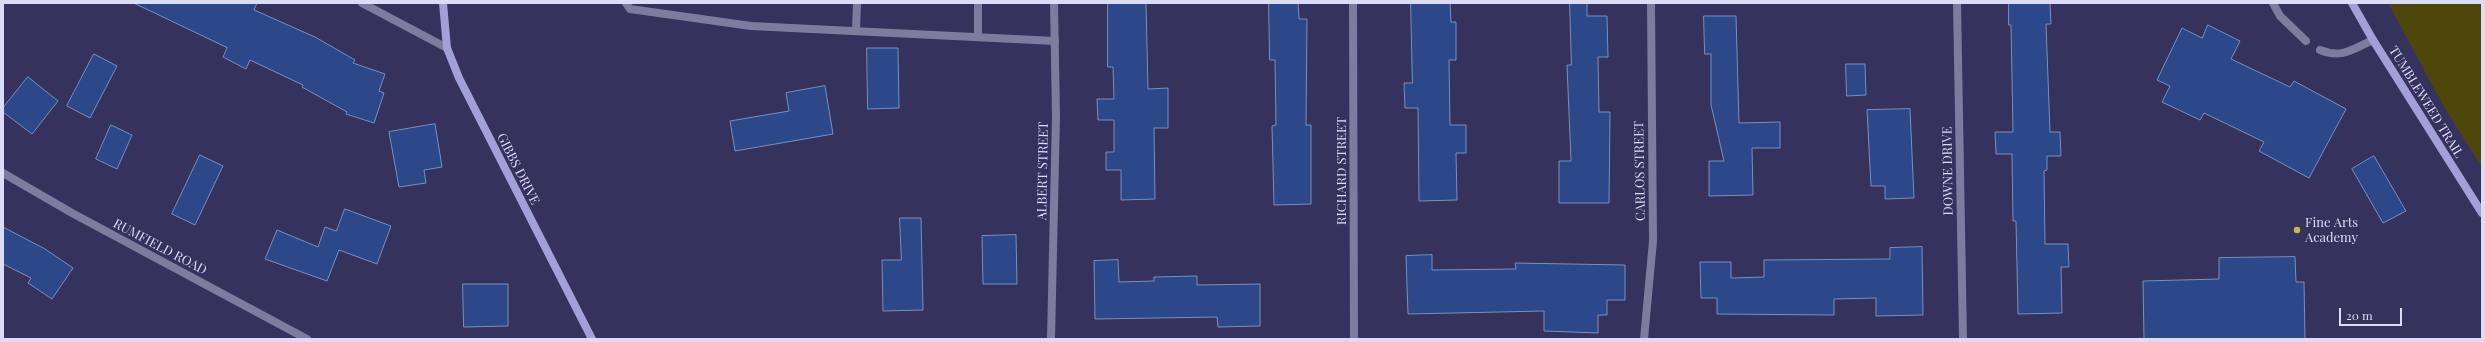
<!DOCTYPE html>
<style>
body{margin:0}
#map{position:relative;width:2485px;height:342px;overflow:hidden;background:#35325e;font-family:"Playfair Display",serif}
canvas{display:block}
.frame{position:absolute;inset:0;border:4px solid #dbdcf7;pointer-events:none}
.scale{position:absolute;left:2339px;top:308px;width:63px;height:18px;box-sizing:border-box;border:2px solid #dbdcf7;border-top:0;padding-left:5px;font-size:12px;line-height:14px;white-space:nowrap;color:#dbdcf7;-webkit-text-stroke:3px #35325e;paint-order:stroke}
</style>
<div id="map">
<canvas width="2485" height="342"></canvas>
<div class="frame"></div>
<div class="scale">20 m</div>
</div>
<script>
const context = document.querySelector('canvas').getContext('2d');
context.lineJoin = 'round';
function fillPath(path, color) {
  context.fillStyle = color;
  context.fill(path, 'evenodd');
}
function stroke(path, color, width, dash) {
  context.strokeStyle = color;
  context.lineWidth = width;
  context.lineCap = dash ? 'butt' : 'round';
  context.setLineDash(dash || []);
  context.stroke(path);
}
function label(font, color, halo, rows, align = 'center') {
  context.font = font + ' "Playfair Display",serif';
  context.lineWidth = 3;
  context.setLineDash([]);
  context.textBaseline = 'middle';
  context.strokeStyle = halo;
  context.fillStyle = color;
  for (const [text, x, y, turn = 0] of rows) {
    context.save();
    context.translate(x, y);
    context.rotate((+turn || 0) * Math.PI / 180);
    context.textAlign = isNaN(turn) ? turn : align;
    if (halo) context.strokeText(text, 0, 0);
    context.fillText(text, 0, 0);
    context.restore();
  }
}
fillPath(new Path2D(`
 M 2388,3 L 2482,3 L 2482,167 L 2445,109 Z`), '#4d480a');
const building = new Path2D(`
 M 134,3 L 257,3 L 254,10 L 315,37 L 355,60 L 353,63 L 385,74 L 379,91 L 384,93 L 374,123 L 346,114 L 347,112 L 302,87 L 303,85 L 250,60 L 246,69 L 223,57 L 227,48 Z
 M 1108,3 L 1146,3 L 1148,89 L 1168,88 L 1168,128 L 1154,128 L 1155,199 L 1121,200 L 1121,170 L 1106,170 L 1106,152 L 1114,152 L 1114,120 L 1098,120 L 1097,99 L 1114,99 L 1113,67 L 1108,67 Z
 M 1269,3 L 1298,3 L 1299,19 L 1307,19 L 1306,125 L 1311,125 L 1311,204 L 1274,205 L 1272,126 L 1276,125 L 1275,60 L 1270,60 Z
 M 1411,3 L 1450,3 L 1451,22 L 1456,22 L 1456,60 L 1449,60 L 1450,125 L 1466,125 L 1466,153 L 1456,153 L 1457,200 L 1419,201 L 1418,108 L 1405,108 L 1404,83 L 1412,83 Z
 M 1570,3 L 1587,3 L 1587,16 L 1607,16 L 1608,57 L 1598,57 L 1599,112 L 1610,112 L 1609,203 L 1559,203 L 1559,161 L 1571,161 L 1567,65 L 1571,65 Z
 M 2009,3 L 2050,3 L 2051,24 L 2046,24 L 2050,132 L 2060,132 L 2061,156 L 2047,156 L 2047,170 L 2044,171 L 2045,244 L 2068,244 L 2069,267 L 2061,267 L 2062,313 L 2018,314 L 2016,221 L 2013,221 L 2012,154 L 1996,154 L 1995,132 L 2013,132 L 2011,25 L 2009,25 Z
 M 1704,16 L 1736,16 L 1739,123 L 1780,122 L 1780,148 L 1752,148 L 1753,195 L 1709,196 L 1709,161 L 1724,161 L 1711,105 L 1711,54 L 1705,54 Z
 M 2208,25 L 2240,41 L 2231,59 L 2290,87 L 2294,81 L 2346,109 L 2309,178 L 2259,151 L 2264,142 L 2204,113 L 2200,120 L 2162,102 L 2170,86 L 2157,80 L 2182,28 L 2202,38 Z
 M 867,48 L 898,48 L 899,108 L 868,109 Z
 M 94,54 L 117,66 L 90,118 L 67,106 Z
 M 1846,64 L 1865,64 L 1866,95 L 1847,96 Z
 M 28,77 L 58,101 L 32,134 L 3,112 L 3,108 Z
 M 825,86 L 833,134 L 735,151 L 730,121 L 789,111 L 786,93 Z
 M 1910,109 L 1914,198 L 1885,199 L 1885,186 L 1871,186 L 1867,110 Z
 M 435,124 L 442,167 L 424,170 L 426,183 L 399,187 L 389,132 Z
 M 111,125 L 132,135 L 117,169 L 96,159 Z
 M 200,155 L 223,166 L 195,225 L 172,214 Z
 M 2374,156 L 2406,211 L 2383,223 L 2352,169 Z
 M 345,209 L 391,226 L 377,264 L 339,250 L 327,281 L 265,259 L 277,230 L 318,247 L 325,227 L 336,231 Z
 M 900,218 L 921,218 L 923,310 L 883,311 L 882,260 L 901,260 Z
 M 3,227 L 45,249 L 73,268 L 52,299 L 28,283 L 31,278 L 3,264 Z
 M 1016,235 L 1017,284 L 983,284 L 982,236 Z
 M 1922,247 L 1923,315 L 1876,316 L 1876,298 L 1834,299 L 1834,315 L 1717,314 L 1717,298 L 1701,298 L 1700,262 L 1731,262 L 1731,278 L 1764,277 L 1764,260 L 1890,259 L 1890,248 Z
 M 1432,255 L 1432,270 L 1516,269 L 1515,263 L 1625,265 L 1625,300 L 1607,300 L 1607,315 L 1598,315 L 1598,333 L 1544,331 L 1544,311 L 1408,314 L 1406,256 Z
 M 2295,257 L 2296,282 L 2304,282 L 2305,339 L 2144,339 L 2143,281 L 2219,279 L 2219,258 Z
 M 1118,260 L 1119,282 L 1154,281 L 1154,277 L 1197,276 L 1197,285 L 1260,284 L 1260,326 L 1218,327 L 1217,317 L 1095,319 L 1094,261 Z
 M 463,284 L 508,284 L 508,326 L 464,327 Z`);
fillPath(building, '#2c4889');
stroke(building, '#798fbd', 1);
stroke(new Path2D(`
 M 626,3 L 630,9 L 751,26 L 1055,41
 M 2273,3 L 2280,16 L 2306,41
 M 856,31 L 857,3
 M 978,36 L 978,3
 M 2320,50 C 2342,59 2353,49 2373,40`), '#7c7c9e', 8);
stroke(new Path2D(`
 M 362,3 L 447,48
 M 1353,3 L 1354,339
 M 1957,3 L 1963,339
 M 3,173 L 72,213 L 307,339
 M 1051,339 L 1056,116 L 1054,3
 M 1644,339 L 1653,241 L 1651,3`), '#7c7c9e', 8);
stroke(new Path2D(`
 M 443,3 L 447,48 L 459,78 L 592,339
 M 2352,3 L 2373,40 L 2482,213`), '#a2a1d7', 8);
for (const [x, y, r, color] of [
 [2297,230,4,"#c6bc3c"]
]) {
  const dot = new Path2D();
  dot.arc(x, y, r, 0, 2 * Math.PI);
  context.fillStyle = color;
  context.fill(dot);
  stroke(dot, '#35325e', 1.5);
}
label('13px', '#dbdcf7', '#35325e', [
 ["TUMBLEWEED TRAIL",2426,102,58],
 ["GIBBS DRIVE",518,169,63],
 ["ALBERT STREET",1043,171,-89],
 ["RICHARD STREET",1342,171,-90],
 ["CARLOS STREET",1640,171,-91],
 ["DOWNE DRIVE",1948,171,-91],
 ["RUMFIELD ROAD",160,247,28]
]);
label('13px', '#dbdcf7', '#35325e', [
 ["Fine Arts",2305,223],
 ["Academy",2305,238]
], 'left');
</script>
